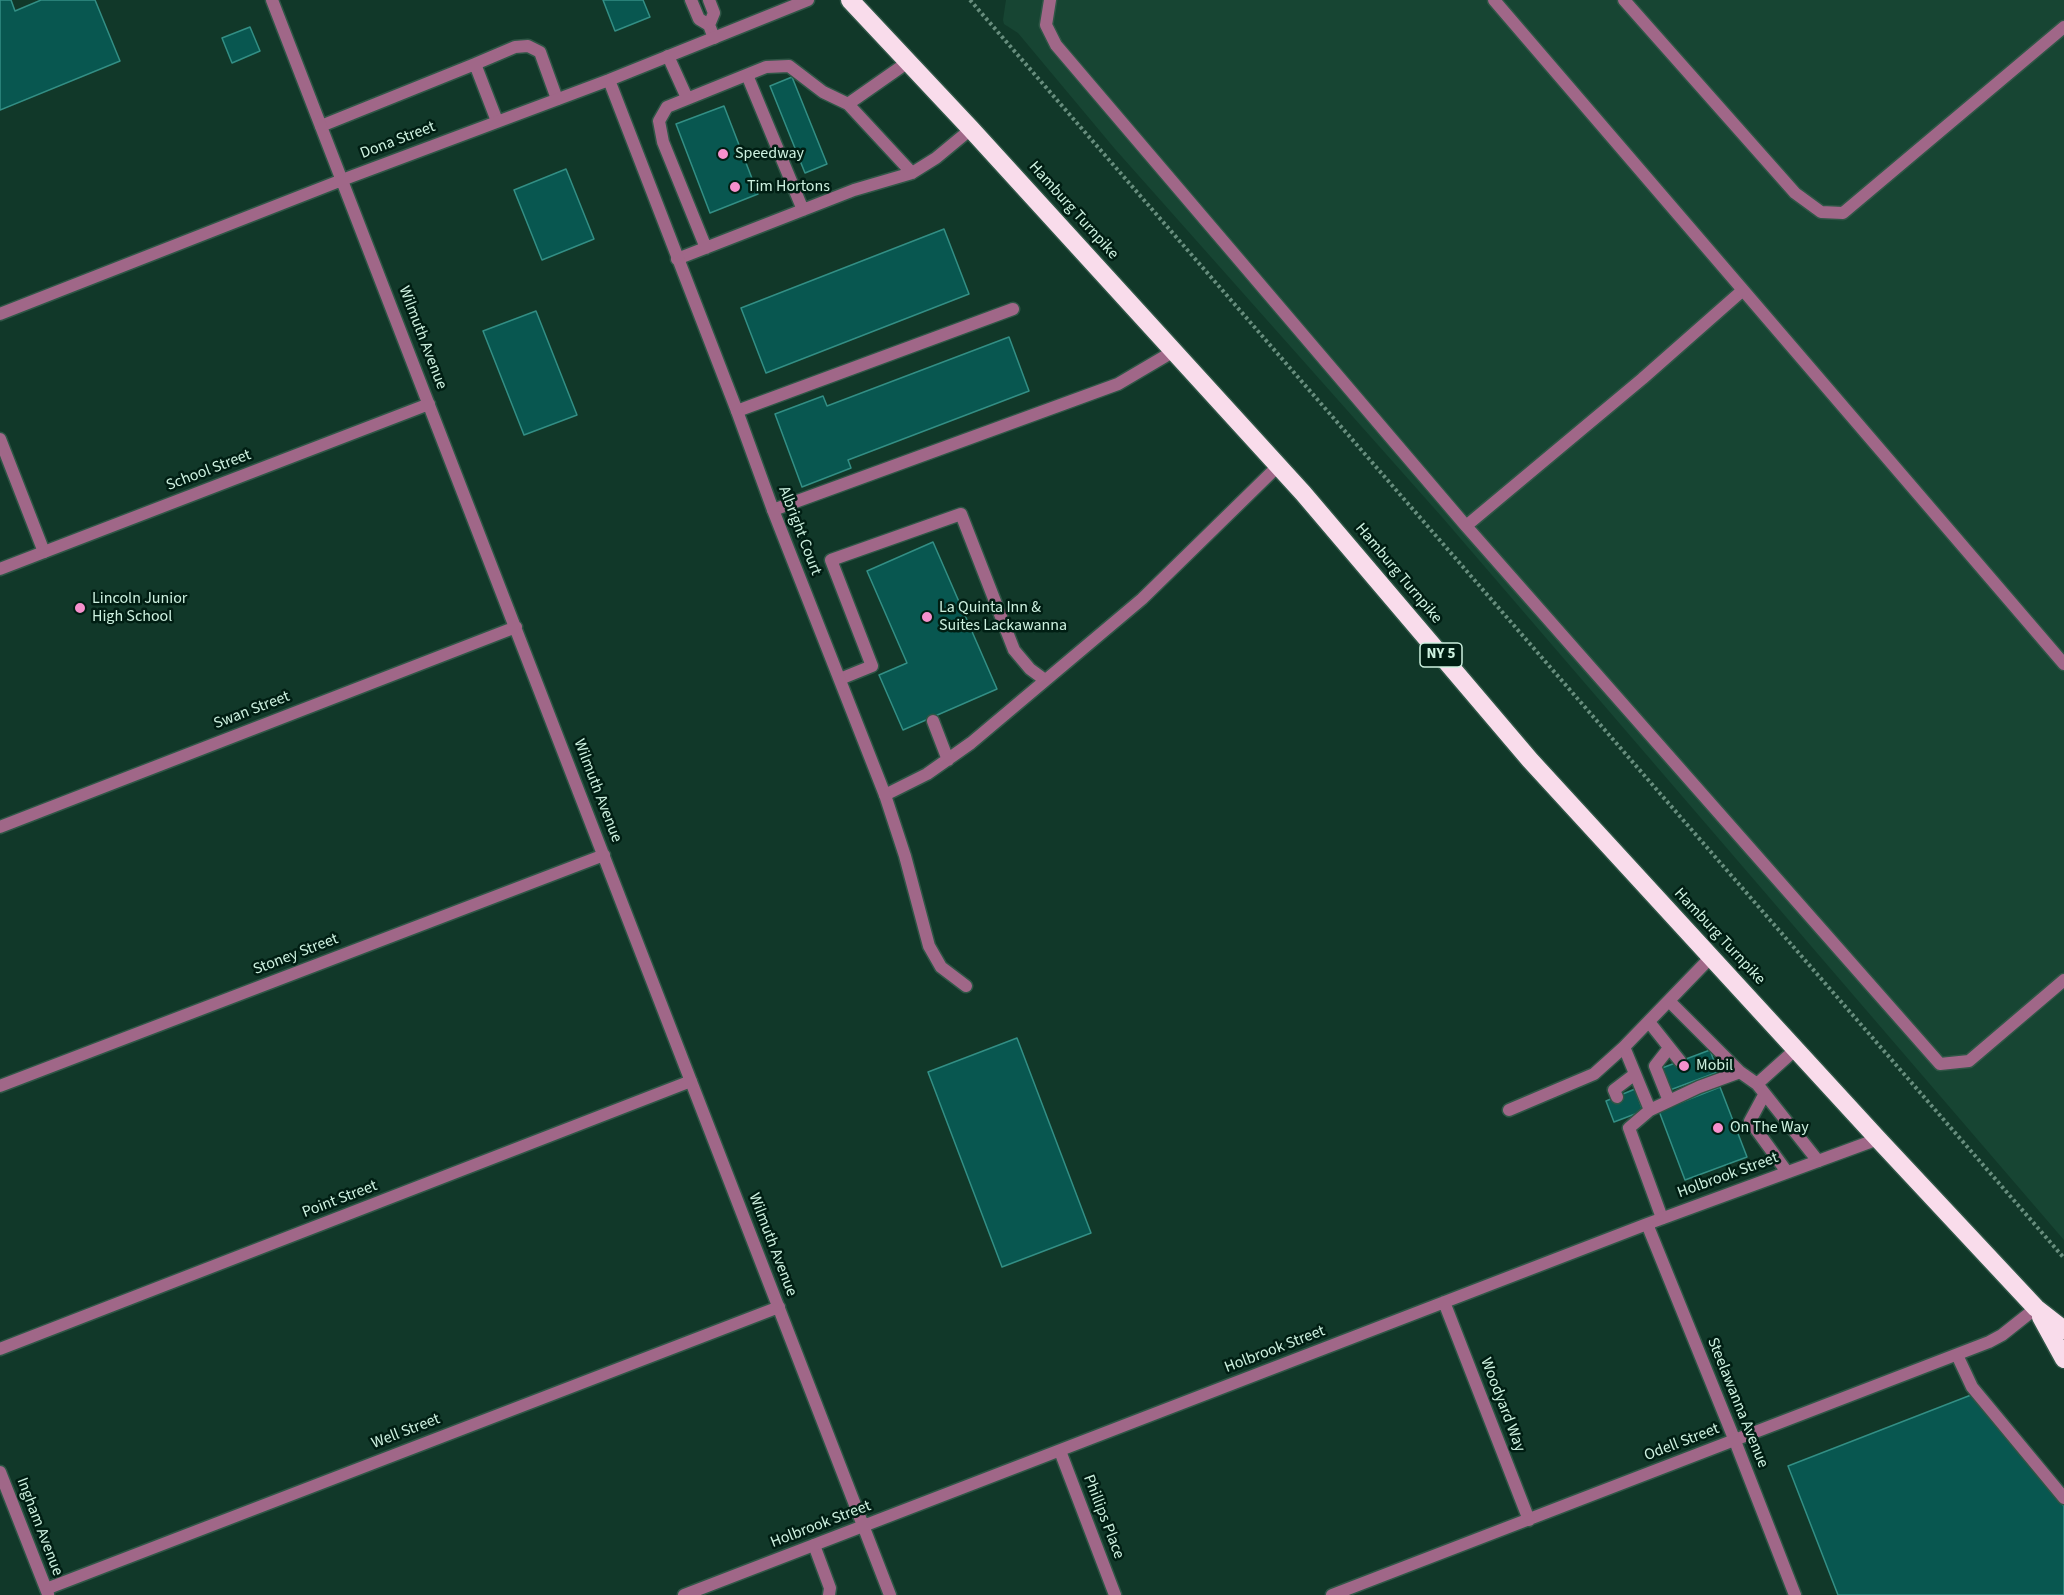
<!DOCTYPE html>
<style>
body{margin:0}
canvas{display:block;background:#113829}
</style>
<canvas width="2064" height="1595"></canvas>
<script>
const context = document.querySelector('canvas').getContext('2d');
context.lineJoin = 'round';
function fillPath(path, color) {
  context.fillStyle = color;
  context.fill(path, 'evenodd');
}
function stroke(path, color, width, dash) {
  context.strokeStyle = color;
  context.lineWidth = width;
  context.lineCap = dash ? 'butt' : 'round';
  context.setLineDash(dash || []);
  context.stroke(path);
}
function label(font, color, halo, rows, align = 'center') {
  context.font = font + ' "Source Sans 3",sans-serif';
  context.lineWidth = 5;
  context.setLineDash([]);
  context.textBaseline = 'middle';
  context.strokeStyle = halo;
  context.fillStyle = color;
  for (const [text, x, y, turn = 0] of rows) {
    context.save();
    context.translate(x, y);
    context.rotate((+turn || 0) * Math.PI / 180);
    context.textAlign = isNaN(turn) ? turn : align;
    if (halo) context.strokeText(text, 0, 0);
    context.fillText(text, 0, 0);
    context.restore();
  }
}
fillPath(new Path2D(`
 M 1006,0 L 2064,0 L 2064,1240 L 1442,517 L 1115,149 L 1018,33 L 1004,24 L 1003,20 Z`), '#174533');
const building = new Path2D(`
 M 0,0 L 11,0 L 15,11 L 41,0 L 95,0 L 120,61 L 0,110 Z
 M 603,0 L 643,0 L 650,17 L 615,31 Z
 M 250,27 L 260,51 L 232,63 L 222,38 Z
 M 792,77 L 827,164 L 805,173 L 770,86 Z
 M 724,106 L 758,194 L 710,213 L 676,124 Z
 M 566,169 L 594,239 L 542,260 L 514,190 Z
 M 944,229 L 969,294 L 766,373 L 741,308 Z
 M 536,311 L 577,415 L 524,435 L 483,331 Z
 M 1009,337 L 1029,391 L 848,460 L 851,468 L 802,487 L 775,414 L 823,396 L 827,406 Z
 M 933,542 L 997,689 L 903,730 L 879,675 L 907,663 L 867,571 Z
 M 1017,1038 L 1091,1233 L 1002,1267 L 928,1072 Z
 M 1710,1050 L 1718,1072 L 1670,1090 L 1662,1068 Z
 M 1720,1087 L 1747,1157 L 1685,1180 L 1659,1111 Z
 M 1635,1089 L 1643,1111 L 1614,1122 L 1606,1101 Z
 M 1971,1395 L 2064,1506 L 2064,1595 L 1838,1595 L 1788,1466 Z`);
fillPath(building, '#085750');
stroke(building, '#338f85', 1.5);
const lane = new Path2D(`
 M 691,0 L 699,19 L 709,25
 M 709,0 L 714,13 L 709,25 L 714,38
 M 1050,0 L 1046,25 L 1056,45 L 1466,526 L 1642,379 L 1743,290 L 1494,0
 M 1624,0 L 1795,193 L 1821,212 L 1843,213 L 2064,27
 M 668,56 L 687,98
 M 475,64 L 515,47 L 528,46 L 540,52 L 557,99
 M 747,75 L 803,210
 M 848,104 L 912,173
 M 321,126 L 475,64 L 497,121
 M 706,248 L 663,142 L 659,121 L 667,107 L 766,67 L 789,66 L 823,92 L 848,104 L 908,62
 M 677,259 L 854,190 L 912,173 L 936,158 L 971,129
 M 1743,290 L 2064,664
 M 737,411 L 1013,309
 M 0,439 L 44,552
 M 773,510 L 1118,384 L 1174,351
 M 1466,526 L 1940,1064 L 1969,1061 L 2064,980
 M 840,679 L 872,666 L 831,560 L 961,514 L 1014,650 L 1030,669 L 1045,680
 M 933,721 L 948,760
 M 885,795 L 927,774 L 971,743 L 1142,599 L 1278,466
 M 1669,1001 L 1740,1072 L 1757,1084 L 1818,1161
 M 1649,1022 L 1680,1061
 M 1669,1048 L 1655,1066 L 1669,1101
 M 1757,1084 L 1796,1049
 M 1764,1095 L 1750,1121 L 1787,1172
 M 1617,1097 L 1614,1090 L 1635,1074
 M 1509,1110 L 1594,1074 L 1624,1047
 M 1650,1110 L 1624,1047 L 1711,957
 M 1662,1218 L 1629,1128 L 1650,1110 L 1699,1087 L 1740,1072
 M 1957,1355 L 1972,1387 L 2064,1498
 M 814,1545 L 830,1588 L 829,1595`);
const street = new Path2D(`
 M 272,0 L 890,1595
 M 609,80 L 737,411 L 773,510 L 885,795 L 905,856 L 929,946 L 941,967 L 966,986
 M 0,314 L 342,180 L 609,80 L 808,0
 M 0,569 L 429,404
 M 0,827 L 516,627
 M 0,1086 L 604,855
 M 1647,1224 L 1735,1441 L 1795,1595
 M 1444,1302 L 1529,1520
 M 0,1349 L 691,1081
 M 1060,1451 L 1115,1595
 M 0,1472 L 48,1594
 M 46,1589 L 779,1307
 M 684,1595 L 1647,1224 L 1878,1139
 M 1332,1595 L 1989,1342 L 2002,1335 L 2036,1308`);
const highway = new Path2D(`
 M 850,0 L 971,129 L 1303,493 L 1530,760 L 1878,1139 L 2036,1308 L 2064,1330
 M 2041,1317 L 2064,1359`);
stroke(lane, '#2f5646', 15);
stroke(street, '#2f5646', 15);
stroke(highway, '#2f5646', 21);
stroke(new Path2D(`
 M 970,0 L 2064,1258`), '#688e7e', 4, [3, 3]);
stroke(lane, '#a06788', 12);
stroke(street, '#a06788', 12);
stroke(highway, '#f9dceb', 18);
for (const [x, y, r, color] of [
 [723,154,6,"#f790cd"],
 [735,187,6,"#f790cd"],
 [80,608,6,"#f790cd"],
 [927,617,6,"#f790cd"],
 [1684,1066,6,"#f790cd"],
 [1718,1128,6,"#f790cd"]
]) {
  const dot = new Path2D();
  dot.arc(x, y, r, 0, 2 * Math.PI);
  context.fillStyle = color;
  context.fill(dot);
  stroke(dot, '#001e13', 2);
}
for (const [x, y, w] of [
 [1441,655,42]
]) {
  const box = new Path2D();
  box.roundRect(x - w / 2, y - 12, w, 24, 4.5);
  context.fillStyle = '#001e13';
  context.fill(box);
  stroke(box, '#cdf1e0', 1.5);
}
label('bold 15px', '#cdf1e0', null, [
 ["NY 5",1441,655]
]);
label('16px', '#cdf1e0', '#001e13', [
 ["Dona Street",398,141,-21],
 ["Hamburg Turnpike",1073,211,48],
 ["Wilmuth Avenue",422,338,69],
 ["School Street",209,471,-21],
 ["Albright Court",799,531,69],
 ["Hamburg Turnpike",1398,574,50],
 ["Swan Street",252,711,-21],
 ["Wilmuth Avenue",597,791,69],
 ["Hamburg Turnpike",1719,937,47],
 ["Stoney Street",296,955,-21],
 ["Holbrook Street",1728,1176,-20],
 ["Point Street",340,1200,-21],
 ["Wilmuth Avenue",772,1245,69],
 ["Holbrook Street",1275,1350,-21],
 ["Steelawanna Avenue",1737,1403,68],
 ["Woodyard Way",1502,1405,69],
 ["Well Street",406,1432,-21],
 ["Odell Street",1682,1443,-21],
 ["Phillips Place",1103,1517,69],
 ["Holbrook Street",821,1525,-21],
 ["Ingham Avenue",39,1527,69]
]);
label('16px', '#cdf1e0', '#001e13', [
 ["Speedway",735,154],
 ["Tim Hortons",747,187],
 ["Lincoln Junior",92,599],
 ["High School",92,617],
 ["La Quinta Inn &",939,608],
 ["Suites Lackawanna",939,626],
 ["Mobil",1696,1066],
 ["On The Way",1730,1128]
], 'left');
</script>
